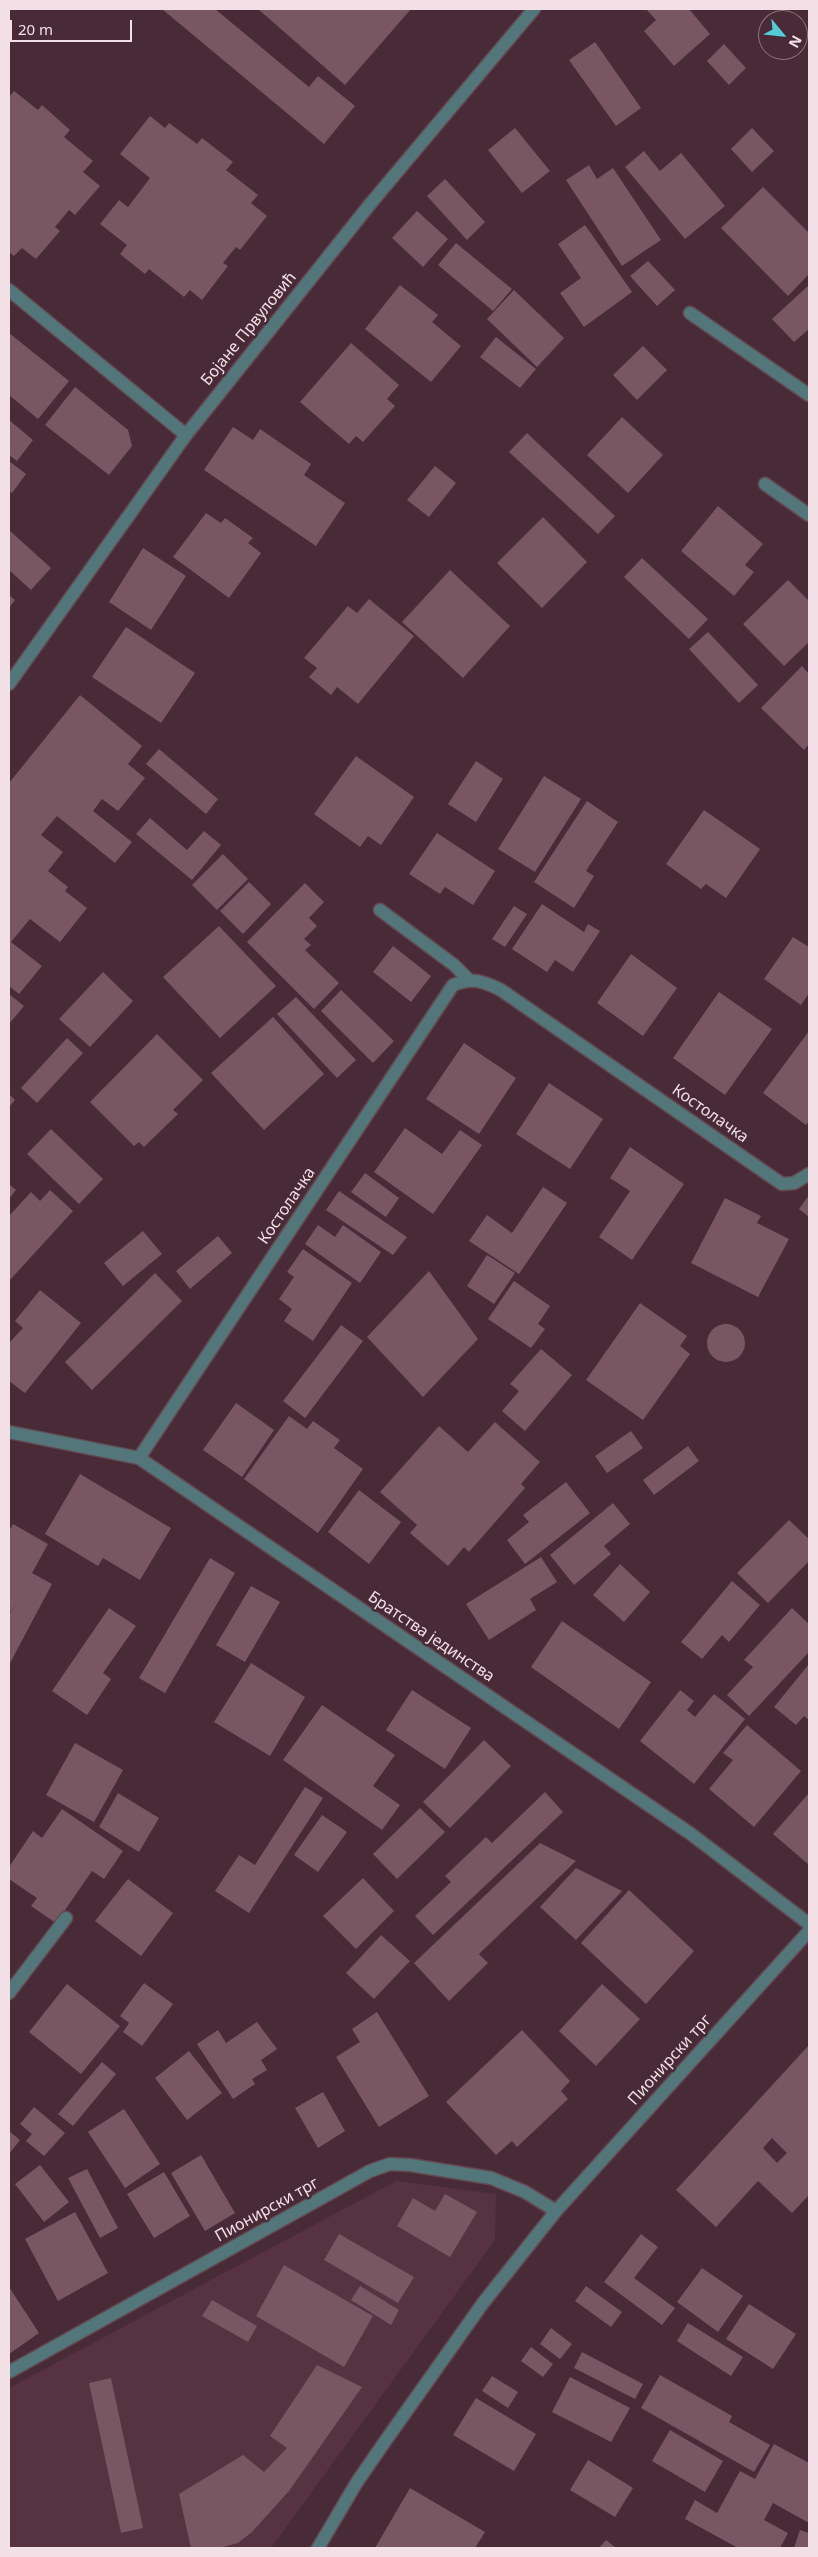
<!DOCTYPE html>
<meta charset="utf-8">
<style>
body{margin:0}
#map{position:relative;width:818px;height:2557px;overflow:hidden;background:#482b36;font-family:"Noto Sans",sans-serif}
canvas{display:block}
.frame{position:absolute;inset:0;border:10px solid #f3dfe6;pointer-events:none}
.north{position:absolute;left:758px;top:10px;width:50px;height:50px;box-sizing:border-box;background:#482b36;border:1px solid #8c737c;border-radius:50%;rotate:118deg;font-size:14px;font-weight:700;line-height:20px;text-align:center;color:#f3dfe6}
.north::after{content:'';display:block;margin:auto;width:18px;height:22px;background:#52ccd5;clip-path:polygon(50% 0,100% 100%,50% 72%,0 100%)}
.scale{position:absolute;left:10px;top:20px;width:122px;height:22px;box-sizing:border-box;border:2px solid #f3dfe6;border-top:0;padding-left:6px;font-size:15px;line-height:18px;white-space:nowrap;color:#f3dfe6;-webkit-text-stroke:4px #482b36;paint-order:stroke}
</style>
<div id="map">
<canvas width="818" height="2557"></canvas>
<div class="frame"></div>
<div class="north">N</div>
<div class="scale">20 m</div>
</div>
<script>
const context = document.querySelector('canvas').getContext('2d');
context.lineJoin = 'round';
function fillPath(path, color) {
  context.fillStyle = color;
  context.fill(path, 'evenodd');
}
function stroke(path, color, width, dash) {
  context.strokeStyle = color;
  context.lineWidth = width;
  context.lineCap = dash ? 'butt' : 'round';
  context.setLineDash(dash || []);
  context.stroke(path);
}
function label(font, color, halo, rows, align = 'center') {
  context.font = font + ' "Noto Sans",sans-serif';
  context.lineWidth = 5;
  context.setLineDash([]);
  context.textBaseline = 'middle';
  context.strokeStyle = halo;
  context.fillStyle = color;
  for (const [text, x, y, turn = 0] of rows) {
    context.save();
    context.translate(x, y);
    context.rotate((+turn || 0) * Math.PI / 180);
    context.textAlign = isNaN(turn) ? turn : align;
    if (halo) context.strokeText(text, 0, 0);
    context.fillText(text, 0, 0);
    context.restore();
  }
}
fillPath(new Path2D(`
 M 396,2181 L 496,2194 L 495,2240 L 271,2548 L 9,2548 L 9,2388 Z`), '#573241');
fillPath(new Path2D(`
 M 162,9 L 215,9 L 309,87 L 318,76 L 355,106 L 324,144 Z
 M 258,9 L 411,9 L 345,85 Z
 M 646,9 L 689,9 L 710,34 L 674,66 L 644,31 L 656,20 Z
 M 595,42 L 641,108 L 616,126 L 569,60 Z
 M 724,44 L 746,68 L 729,85 L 707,61 Z
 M 14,91 L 38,110 L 42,105 L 70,130 L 64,137 L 93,161 L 83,172 L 100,186 L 75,215 L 69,210 L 55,227 L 60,231 L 36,259 L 22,248 L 14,256 L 9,252 L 9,97 Z
 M 150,116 L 165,128 L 169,123 L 197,144 L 202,138 L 233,162 L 226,170 L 258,195 L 251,203 L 267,216 L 240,250 L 236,247 L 223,263 L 228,266 L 202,300 L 190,290 L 184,297 L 149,269 L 145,274 L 120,254 L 127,245 L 100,224 L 119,200 L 128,207 L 150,178 L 120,154 Z
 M 515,128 L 550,171 L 522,193 L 488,150 Z
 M 752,128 L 774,151 L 752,172 L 731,149 Z
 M 644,151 L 660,171 L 681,153 L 725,206 L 685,239 L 625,167 Z
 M 589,165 L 597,179 L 613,168 L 661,240 L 622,266 L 566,180 Z
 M 445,179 L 485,222 L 467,240 L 427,196 Z
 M 763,187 L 809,233 L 809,274 L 788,296 L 721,228 Z
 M 417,211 L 448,239 L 423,267 L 392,238 Z
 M 585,225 L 632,292 L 584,327 L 560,293 L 581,278 L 558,244 Z
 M 456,243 L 512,289 L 493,311 L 438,265 Z
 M 648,261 L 675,290 L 657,306 L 630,276 Z
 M 400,285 L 438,315 L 432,322 L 461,346 L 431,382 L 365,329 Z
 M 809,285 L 809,329 L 794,342 L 772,319 Z
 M 514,290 L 564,338 L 537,367 L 487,319 Z
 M 9,333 L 69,381 L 38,419 L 9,395 Z
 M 496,337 L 536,369 L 520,388 L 480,357 Z
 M 351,343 L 399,385 L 387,399 L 395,406 L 363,442 L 356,436 L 349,444 L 300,402 Z
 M 643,346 L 667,370 L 637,400 L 613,375 Z
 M 75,387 L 128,430 L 132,446 L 109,475 L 45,425 Z
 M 622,417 L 663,455 L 628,493 L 587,455 Z
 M 9,420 L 33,440 L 17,461 L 9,455 Z
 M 233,427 L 253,440 L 260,429 L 311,464 L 304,475 L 345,503 L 316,546 L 204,470 Z
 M 527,433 L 615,516 L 598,534 L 509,452 Z
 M 9,461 L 26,474 L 12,493 L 9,491 Z
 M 435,466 L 456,483 L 429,517 L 407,500 Z
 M 718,506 L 763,544 L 745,565 L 754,572 L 734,596 L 681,551 Z
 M 206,513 L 221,523 L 225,518 L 253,538 L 248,543 L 261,553 L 229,598 L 173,557 Z
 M 543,517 L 587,562 L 542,608 L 497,563 Z
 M 9,530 L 51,568 L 31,590 L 9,570 Z
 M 143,548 L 186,576 L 151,630 L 109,602 Z
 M 642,558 L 708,619 L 689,639 L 624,577 Z
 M 450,570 L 510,626 L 463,678 L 402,622 Z
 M 788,580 L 809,601 L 809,642 L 784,666 L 743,624 Z
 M 9,595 L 15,600 L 9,608 Z
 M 369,599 L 414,636 L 358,704 L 337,687 L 331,695 L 309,677 L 317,668 L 304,658 L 348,606 L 357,613 Z
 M 126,627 L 195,673 L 161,723 L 92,677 Z
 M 708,632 L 758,685 L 739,703 L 689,649 Z
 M 802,666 L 809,674 L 809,744 L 804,750 L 761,708 Z
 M 80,695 L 142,746 L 128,764 L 145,778 L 118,811 L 102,799 L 93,811 L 132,842 L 115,863 L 57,816 L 41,835 L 63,852 L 48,871 L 68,887 L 65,891 L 87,908 L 60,942 L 30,919 L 11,942 L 42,966 L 19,994 L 9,986 L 9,783 Z
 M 159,749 L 218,799 L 206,814 L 146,764 Z
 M 356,756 L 414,797 L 381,845 L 368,836 L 360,847 L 314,814 Z
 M 476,761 L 503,779 L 476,822 L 448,804 Z
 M 544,776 L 581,799 L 535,872 L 498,849 Z
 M 587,801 L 618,822 L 586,871 L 594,876 L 574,908 L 534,882 Z
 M 704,810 L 760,849 L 726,898 L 706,884 L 701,889 L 666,864 Z
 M 150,818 L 187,850 L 204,831 L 221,845 L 192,880 L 136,834 Z
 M 437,833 L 495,871 L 473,905 L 445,887 L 440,894 L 409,874 Z
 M 223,854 L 248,879 L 217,910 L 192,885 Z
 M 249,882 L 271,904 L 243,934 L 220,911 Z
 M 305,883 L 324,902 L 309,918 L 317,926 L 304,939 L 311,945 L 305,950 L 339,983 L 314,1009 L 247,942 Z
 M 542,904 L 584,932 L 588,924 L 600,931 L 573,972 L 555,960 L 547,972 L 512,949 Z
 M 514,906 L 527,914 L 505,947 L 492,939 Z
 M 219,926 L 276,986 L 220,1038 L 163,977 Z
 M 793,937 L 809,947 L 809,993 L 801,1005 L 764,979 Z
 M 393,946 L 431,976 L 411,1002 L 373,972 Z
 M 631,954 L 677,988 L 643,1036 L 597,1003 Z
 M 103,972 L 133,1001 L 90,1047 L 59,1019 Z
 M 341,990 L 394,1041 L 373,1063 L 321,1011 Z
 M 719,992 L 772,1029 L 725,1095 L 673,1058 Z
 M 9,994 L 24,1006 L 9,1024 Z
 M 296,997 L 356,1060 L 337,1078 L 277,1014 Z
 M 273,1017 L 324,1074 L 264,1130 L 211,1073 Z
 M 809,1031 L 809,1121 L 806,1125 L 763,1093 Z
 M 157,1034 L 203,1080 L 173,1110 L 178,1114 L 144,1147 L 139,1142 L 134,1146 L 90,1102 Z
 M 67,1038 L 83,1053 L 37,1103 L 21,1088 Z
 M 464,1043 L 516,1078 L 479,1134 L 426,1099 Z
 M 549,1083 L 603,1119 L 570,1169 L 516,1134 Z
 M 9,1094 L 15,1100 L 9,1107 Z
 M 405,1128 L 442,1154 L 460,1130 L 482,1145 L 433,1214 L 374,1172 Z
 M 51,1129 L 103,1179 L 79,1204 L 27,1154 Z
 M 630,1147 L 684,1184 L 632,1260 L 599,1237 L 630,1191 L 610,1178 Z
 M 365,1173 L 399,1198 L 386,1217 L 351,1192 Z
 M 9,1184 L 16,1190 L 9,1199 Z
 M 543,1187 L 567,1203 L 519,1274 L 469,1241 L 487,1215 L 512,1233 Z
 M 50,1190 L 73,1211 L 9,1281 L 9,1216 L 31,1192 L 40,1201 Z
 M 339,1191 L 407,1237 L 393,1255 L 326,1210 Z
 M 809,1195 L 809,1217 L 799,1209 Z
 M 725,1198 L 761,1216 L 757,1223 L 789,1239 L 758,1297 L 691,1263 Z
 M 318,1225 L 335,1237 L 343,1225 L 381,1252 L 360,1283 L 305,1244 Z
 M 143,1231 L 162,1254 L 123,1286 L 104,1263 Z
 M 218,1236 L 232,1253 L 190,1289 L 176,1271 Z
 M 303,1249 L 352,1283 L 313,1341 L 284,1321 L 292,1309 L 279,1299 L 294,1277 L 287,1272 Z
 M 487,1255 L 515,1273 L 494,1304 L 467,1286 Z
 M 429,1271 L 478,1339 L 423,1397 L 367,1337 Z
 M 155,1273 L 182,1301 L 92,1390 L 65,1362 Z
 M 514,1281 L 550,1306 L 538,1324 L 545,1329 L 531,1348 L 488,1319 Z
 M 40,1290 L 81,1323 L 25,1393 L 9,1381 L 9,1343 L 23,1328 L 15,1321 Z
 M 640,1303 L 687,1336 L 680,1346 L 690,1354 L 643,1420 L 586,1380 Z
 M707 1343a19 19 0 1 1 38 0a19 19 0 1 1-38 0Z
 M 341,1325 L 363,1341 L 305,1418 L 283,1401 Z
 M 541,1349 L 572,1375 L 525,1431 L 502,1411 L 519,1391 L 510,1384 Z
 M 236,1403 L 274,1430 L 242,1477 L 203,1450 Z
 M 289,1416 L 307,1429 L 313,1421 L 340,1440 L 334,1448 L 363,1469 L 318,1533 L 244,1479 Z
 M 495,1422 L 540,1462 L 521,1484 L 525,1488 L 469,1552 L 464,1547 L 448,1566 L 410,1533 L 417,1525 L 380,1492 L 439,1426 L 468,1452 Z
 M 631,1431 L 643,1448 L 607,1473 L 595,1456 Z
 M 688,1446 L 699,1461 L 654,1495 L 643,1480 Z
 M 80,1474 L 171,1528 L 140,1580 L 103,1558 L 98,1566 L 45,1534 Z
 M 566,1482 L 590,1513 L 525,1564 L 507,1540 L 529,1522 L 523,1515 Z
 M 359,1490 L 401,1522 L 369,1564 L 328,1532 Z
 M 613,1503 L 630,1524 L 604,1546 L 611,1554 L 574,1585 L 550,1555 Z
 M 789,1520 L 809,1539 L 809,1561 L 768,1603 L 737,1573 Z
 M 13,1524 L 48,1544 L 32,1573 L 52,1584 L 9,1665 L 9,1616 L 17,1601 L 9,1615 L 9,1531 Z
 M 541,1557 L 557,1582 L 530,1599 L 536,1610 L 489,1640 L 466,1604 Z
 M 210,1558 L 235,1573 L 165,1693 L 139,1678 Z
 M 620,1564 L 650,1592 L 624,1622 L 593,1595 Z
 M 732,1581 L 760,1605 L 729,1642 L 722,1635 L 702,1659 L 681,1642 Z
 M 251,1586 L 280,1602 L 245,1662 L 216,1645 Z
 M 109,1608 L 136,1626 L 103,1673 L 111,1679 L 87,1715 L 52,1691 Z
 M 792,1608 L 809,1624 L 809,1652 L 749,1716 L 727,1695 L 753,1667 L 744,1660 Z
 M 562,1621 L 651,1682 L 619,1729 L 531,1667 Z
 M 251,1663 L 305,1697 L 270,1756 L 214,1722 Z
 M 809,1664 L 809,1720 L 804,1716 L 796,1725 L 774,1707 Z
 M 412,1690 L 471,1728 L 445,1769 L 386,1730 Z
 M 680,1690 L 694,1701 L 687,1710 L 695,1717 L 714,1694 L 745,1719 L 694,1784 L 640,1741 Z
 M 322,1705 L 395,1755 L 373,1786 L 400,1805 L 382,1830 L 283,1760 Z
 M 747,1725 L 801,1771 L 754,1827 L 709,1789 L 733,1760 L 723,1753 Z
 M 484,1740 L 511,1766 L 450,1828 L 423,1802 Z
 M 75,1743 L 123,1770 L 94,1822 L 46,1795 Z
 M 305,1787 L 323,1798 L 249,1913 L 215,1891 L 239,1855 L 255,1865 Z
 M 545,1792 L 563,1812 L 433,1935 L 415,1916 L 451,1882 L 445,1876 L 486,1837 L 492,1843 Z
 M 118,1793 L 159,1818 L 139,1852 L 99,1827 Z
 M 809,1793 L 809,1863 L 808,1864 L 773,1834 Z
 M 420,1808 L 445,1832 L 397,1879 L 373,1854 Z
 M 62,1809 L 123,1851 L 104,1879 L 92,1871 L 56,1923 L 31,1906 L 37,1898 L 9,1879 L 9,1867 L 33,1831 L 42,1838 Z
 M 322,1815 L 347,1832 L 318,1872 L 294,1855 Z
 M 540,1843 L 576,1861 L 479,1954 L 488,1963 L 449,2001 L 414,1963 Z
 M 576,1868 L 622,1891 L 576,1940 L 540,1907 Z
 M 363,1878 L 394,1911 L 356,1949 L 323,1916 Z
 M 128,1879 L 173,1913 L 141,1956 L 95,1921 Z
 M 629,1890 L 694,1951 L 646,2004 L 581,1943 Z
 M 381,1935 L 410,1961 L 374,1999 L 346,1973 Z
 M 144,1983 L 173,2004 L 142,2046 L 123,2032 L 129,2023 L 120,2016 Z
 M 67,1984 L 120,2026 L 81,2074 L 29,2032 Z
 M 602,1984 L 640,2019 L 596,2066 L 559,2031 Z
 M 377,2012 L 429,2096 L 379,2127 L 336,2057 L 360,2042 L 352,2029 Z
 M 257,2022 L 277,2049 L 261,2060 L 267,2070 L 252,2079 L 255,2084 L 233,2099 L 197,2044 L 218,2030 L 226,2043 Z
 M 522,2030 L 570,2081 L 561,2091 L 568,2099 L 517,2147 L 512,2141 L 496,2155 L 446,2102 Z
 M 809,2045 L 809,2195 L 792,2213 L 758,2181 L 716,2227 L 676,2190 ZM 772,2138 L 787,2153 L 777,2163 L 763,2148 Z
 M 189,2051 L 222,2093 L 187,2120 L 155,2078 Z
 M 102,2062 L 116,2074 L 73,2126 L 58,2114 Z
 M 323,2092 L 345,2131 L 318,2148 L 295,2108 Z
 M 34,2107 L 65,2133 L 44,2156 L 26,2141 L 32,2134 L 20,2124 Z
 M 124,2109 L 160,2164 L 125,2188 L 88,2132 Z
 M 9,2131 L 20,2140 L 9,2154 Z
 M 201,2155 L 235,2213 L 205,2231 L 171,2173 Z
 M 40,2165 L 69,2202 L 44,2222 L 15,2184 Z
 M 87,2169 L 118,2228 L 100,2238 L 68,2178 Z
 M 164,2172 L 190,2216 L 154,2238 L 127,2194 Z
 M 445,2194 L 477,2212 L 450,2257 L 397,2226 L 413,2198 L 435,2211 Z
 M 75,2212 L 108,2273 L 58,2301 L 25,2239 Z
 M 339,2234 L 414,2277 L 398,2303 L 324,2260 Z
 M 641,2234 L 658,2247 L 634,2278 L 675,2308 L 662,2325 L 604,2282 Z
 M 284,2265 L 373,2316 L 344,2367 L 256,2316 Z
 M 702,2268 L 743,2296 L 718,2332 L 677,2302 Z
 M 360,2286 L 399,2310 L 391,2325 L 351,2300 Z
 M 586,2286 L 622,2312 L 611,2327 L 575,2301 Z
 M 9,2287 L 39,2333 L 9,2354 Z
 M 212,2300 L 257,2326 L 248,2342 L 202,2316 Z
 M 749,2304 L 796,2334 L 773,2369 L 726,2339 Z
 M 688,2323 L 743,2357 L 731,2376 L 677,2341 Z
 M 551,2328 L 572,2344 L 560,2359 L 540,2344 Z
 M 531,2347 L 553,2364 L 543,2377 L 521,2361 Z
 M 582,2352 L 643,2384 L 635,2399 L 574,2368 Z
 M 317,2365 L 362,2387 L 289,2491 L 252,2532 L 238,2543 L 219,2548 L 191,2548 L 179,2494 L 243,2455 L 264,2472 L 287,2448 L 270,2436 Z
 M 660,2375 L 732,2416 L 729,2422 L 770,2445 L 754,2472 L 641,2408 Z
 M 492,2376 L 518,2392 L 508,2408 L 482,2391 Z
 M 570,2377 L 630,2408 L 611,2442 L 552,2412 Z
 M 111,2378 L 143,2528 L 121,2533 L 89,2383 Z
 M 476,2398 L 536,2434 L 514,2471 L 453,2435 Z
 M 670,2430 L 723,2461 L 705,2492 L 652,2461 Z
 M 774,2444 L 809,2463 L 809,2523 L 773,2503 L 764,2520 L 788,2533 L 780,2548 L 738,2548 L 685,2519 L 695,2500 L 717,2513 L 740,2471 L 755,2479 Z
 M 588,2460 L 633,2488 L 615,2517 L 570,2490 Z
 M 410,2488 L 485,2532 L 475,2548 L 375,2548 Z
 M 800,2530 L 809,2533 L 809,2548 L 794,2548 Z
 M 606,2540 L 616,2548 L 599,2548 Z`), '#785763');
const minor = new Path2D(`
 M 9,290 L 186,435
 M 690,313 L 809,395
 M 765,484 L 809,515
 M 9,684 L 186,435 L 371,203 L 534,9
 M 380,910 L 454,965 L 468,979
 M 9,1432 L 139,1458 L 691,1834 L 809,1924
 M 139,1458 L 453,985 C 472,977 483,981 501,990 L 782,1184 L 794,1183 L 809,1174
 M 9,1993 L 66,1918
 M 9,2372 L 370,2171 L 390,2164 L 410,2165 L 491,2178 L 525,2192 L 556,2211
 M 318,2548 L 357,2482 L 386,2440 L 483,2303 L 556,2211 L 809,1931`);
stroke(minor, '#634852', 15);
stroke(minor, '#527679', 12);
label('16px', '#f3dfe6', '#482b36', [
 ["Бојане Првуловић",249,329,-51],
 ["Костолачка",710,1114,35],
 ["Костолачка",287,1206,-56],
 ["Братства јединства",431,1637,34],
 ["Пионирски трг",670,2060,-48],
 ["Пионирски трг",267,2210,-29]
]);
</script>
